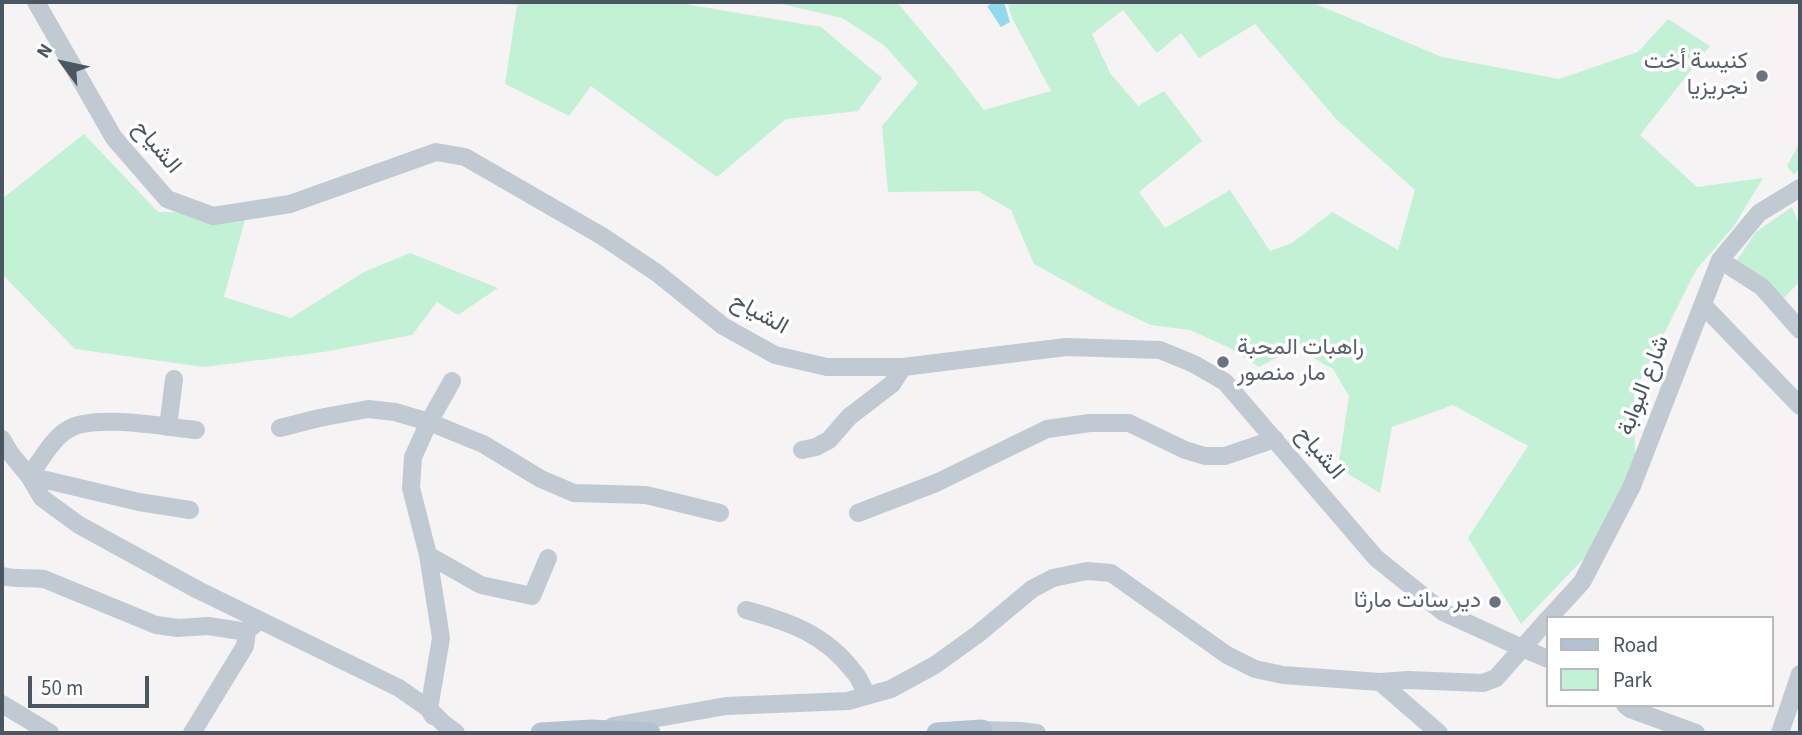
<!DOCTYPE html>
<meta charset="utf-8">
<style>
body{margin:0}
#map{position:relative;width:1802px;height:735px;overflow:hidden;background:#f5f3f3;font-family:"Source Sans 3",sans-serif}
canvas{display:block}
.frame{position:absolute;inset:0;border:4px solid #4a5661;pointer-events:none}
.legend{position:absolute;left:1546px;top:616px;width:228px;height:91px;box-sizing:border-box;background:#fff;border:2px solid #b7bbc0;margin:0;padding:9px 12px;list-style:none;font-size:21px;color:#4a5661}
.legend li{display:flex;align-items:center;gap:14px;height:35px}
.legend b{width:35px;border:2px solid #b7bbc0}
.north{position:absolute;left:28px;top:28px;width:70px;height:70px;-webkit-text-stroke:5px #fff;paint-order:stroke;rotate:303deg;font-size:19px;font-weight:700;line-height:28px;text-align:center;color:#4a5661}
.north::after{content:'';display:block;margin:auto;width:24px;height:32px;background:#4a5661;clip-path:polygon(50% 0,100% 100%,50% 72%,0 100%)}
.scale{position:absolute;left:28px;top:676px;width:121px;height:32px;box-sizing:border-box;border:4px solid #4a5661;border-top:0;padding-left:9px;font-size:21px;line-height:24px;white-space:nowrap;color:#4a5661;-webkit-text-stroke:5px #fff;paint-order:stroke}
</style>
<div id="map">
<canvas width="1802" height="735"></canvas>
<div class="frame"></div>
<ul class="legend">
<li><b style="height:9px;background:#b3c2d1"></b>Road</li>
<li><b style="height:19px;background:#c3f1d5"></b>Park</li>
</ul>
<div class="north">N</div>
<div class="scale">50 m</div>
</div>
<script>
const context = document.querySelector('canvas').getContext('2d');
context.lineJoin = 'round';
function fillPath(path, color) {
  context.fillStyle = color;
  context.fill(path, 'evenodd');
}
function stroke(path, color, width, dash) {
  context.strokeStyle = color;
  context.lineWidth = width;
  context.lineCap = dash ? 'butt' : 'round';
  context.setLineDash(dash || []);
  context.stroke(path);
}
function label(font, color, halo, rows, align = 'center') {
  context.font = font + ' "Source Sans 3",Vazirmatn,sans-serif';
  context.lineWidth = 7;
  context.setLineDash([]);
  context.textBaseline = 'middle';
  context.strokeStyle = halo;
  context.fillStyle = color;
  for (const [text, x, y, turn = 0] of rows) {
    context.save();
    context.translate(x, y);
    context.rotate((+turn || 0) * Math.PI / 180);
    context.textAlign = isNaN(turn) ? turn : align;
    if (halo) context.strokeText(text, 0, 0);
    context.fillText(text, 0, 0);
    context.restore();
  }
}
fillPath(new Path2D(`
 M 484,2 L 673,2 L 821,27 L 882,78 L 858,111 L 786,119 L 717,177 L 591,86 L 569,116 L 505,84 L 517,5 Z
 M 773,2 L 897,2 L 951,67 L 984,110 L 1051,91 L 1012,18 L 1007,2 L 1311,2 L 1442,57 L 1559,79 L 1638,52 L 1668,19 L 1710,46 L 1640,135 L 1697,187 L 1763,178 L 1734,226 L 1696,270 L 1634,393 L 1635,458 L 1612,513 L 1588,554 L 1521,624 L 1468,538 L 1528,446 L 1453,405 L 1392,427 L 1380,493 L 1338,468 L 1349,396 L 1333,369 L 1295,348 L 1259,367 L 1230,348 L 1190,330 L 1151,325 L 1110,306 L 1034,264 L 1011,210 L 978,191 L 888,192 L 882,126 L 918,83 L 884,45 L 842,18 ZM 1123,10 L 1157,53 L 1181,33 L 1199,58 L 1255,24 L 1336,119 L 1415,190 L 1398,250 L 1332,212 L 1292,243 L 1270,251 L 1230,190 L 1165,228 L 1139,192 L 1202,141 L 1164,91 L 1138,106 L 1110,73 L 1092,34 Z
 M 84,134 L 158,212 L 247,212 L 224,297 L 291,318 L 364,272 L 410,253 L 498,288 L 458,315 L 437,302 L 412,335 L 324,352 L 204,367 L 75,349 L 2,274 L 2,199 Z
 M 1800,142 L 1800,168 L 1794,175 L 1787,166 Z
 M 1792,207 L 1800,226 L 1800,281 L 1782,300 L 1733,266 L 1756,232 Z`), '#c3f1d5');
fillPath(new Path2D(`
 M 988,2 L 1004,2 L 1010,22 L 1001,27 L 987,6 L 990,5 Z`), '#90daee');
stroke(new Path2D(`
 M 36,2 L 114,138 L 167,199 L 213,216 L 290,204 L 436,152 L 465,157 L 602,236 L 657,273 L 723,326 L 775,355 L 827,367 L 903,367 L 1066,347 L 1160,350 L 1194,364 L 1225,382 L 1376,558 L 1443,612 L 1522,648 L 1548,659
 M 1720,260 L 1762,287 L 1800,330
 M 1703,305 L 1800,406
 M 168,427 L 174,379
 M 280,428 L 319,418 L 368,409 L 395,412 L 429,422 L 483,444 L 541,479 L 574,493 L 646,495 L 720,513
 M 2,439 L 10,453 L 29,476 L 42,498 L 79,525 L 198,590 L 399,688 L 429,709 L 443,723 L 456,733
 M 802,450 L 816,447 L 829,440 L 849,417 L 892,384 L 903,367
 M 190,510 L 139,502 L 29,476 C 40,462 52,439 67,430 C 92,413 165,427 196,430
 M 858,513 L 936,483 L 1047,429 L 1090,423 L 1129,423 L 1185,450 L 1205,456 L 1225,456 L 1275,439
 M 428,555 L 481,585 L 532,596 L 548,558
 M 2,576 C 16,580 30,577 44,579 L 156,625 L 178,628 L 208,626 L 241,631 L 247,631 L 260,620
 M 746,610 C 790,622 825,634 854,672 C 860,678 863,688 867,696
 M 1549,618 L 1582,582 L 1632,486 L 1720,260 L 1759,213 L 1800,188
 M 1380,682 L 1439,733
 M 2,704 L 50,733
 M 1625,705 L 1630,709 L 1696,733
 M 433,716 L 429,709 L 441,638 L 428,555 L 411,488 L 413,457 L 429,422 L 452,381
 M 613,726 L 726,706 L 848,701 L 891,689 L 935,665 L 978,634 L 1032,589 L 1053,578 L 1087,571 L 1111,573 L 1227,655 L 1255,669 L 1283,675 L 1380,682 L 1408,680 L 1483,683 L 1496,678 L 1548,619
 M 982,730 L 1020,731 L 1037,733
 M 192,733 L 245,646 L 247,631
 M 1780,733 L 1800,674`), '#c1cad2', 18);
stroke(new Path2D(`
 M 541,733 L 591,730 L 650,733
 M 937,733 L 982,730`), '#b3c2d1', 21);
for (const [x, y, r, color] of [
 [1762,76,7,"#6b7280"],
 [1223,362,7,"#6b7280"],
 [1495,602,7,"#6b7280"]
]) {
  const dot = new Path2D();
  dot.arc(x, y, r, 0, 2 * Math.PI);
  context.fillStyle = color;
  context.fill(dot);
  stroke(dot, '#fff', 2.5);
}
label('23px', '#5b616d', '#fff', [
 ["كنيسة أخت",1748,63],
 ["نجريزيا",1748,89],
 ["راهبات المحبة",1237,349,"left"],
 ["مار منصور",1237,375,"left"],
 ["دير سانت مارثا",1481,602]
], 'right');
label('23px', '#4a5661', '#fff', [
 ["الشياح",156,148,50],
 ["الشياح",759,315,29],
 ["شارع البوابة",1645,386,-69],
 ["الشياح",1319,454,50]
]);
</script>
